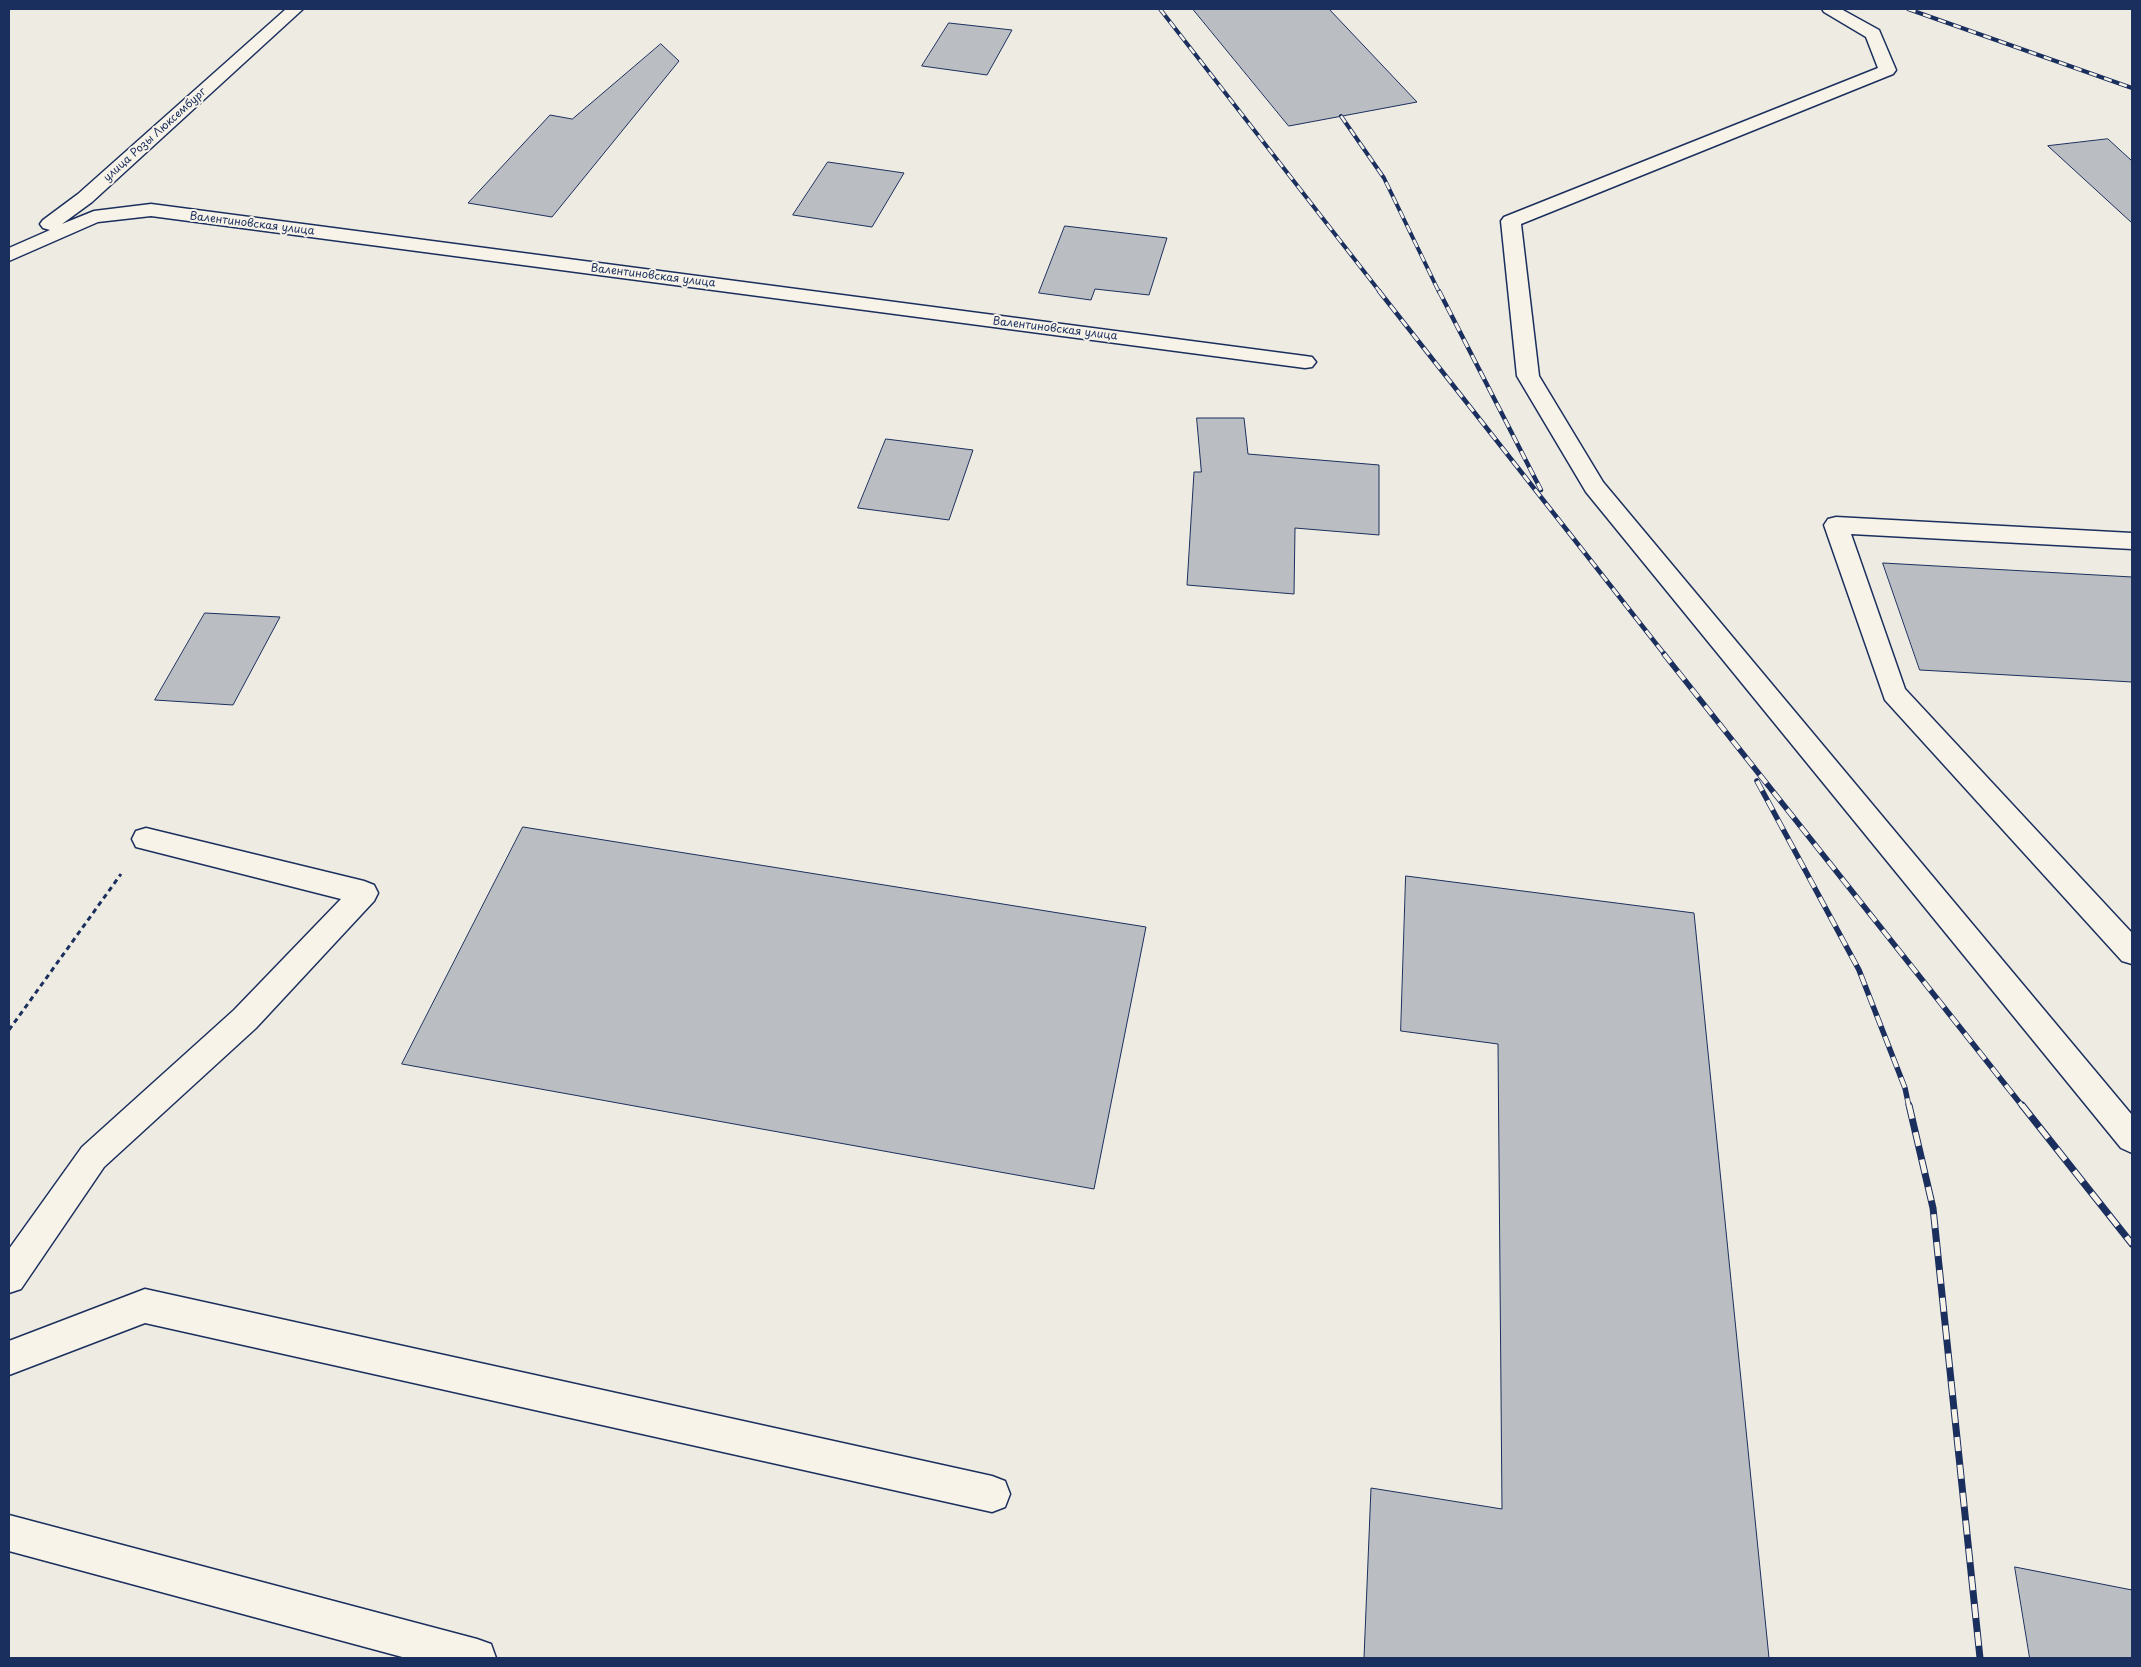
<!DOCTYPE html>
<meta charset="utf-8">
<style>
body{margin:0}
#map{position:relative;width:2141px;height:1667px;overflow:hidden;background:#eeebe2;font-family:"Playpen Sans",sans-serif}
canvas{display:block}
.frame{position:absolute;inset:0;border:10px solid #1b2f5e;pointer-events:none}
</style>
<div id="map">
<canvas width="2141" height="1667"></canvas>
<div class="frame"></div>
</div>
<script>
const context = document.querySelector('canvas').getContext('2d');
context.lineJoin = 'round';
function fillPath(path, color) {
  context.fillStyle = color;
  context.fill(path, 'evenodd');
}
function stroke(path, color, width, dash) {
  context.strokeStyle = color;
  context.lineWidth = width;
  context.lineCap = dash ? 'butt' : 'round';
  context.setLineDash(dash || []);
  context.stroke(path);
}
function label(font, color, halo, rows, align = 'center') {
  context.font = font + ' "Playpen Sans",sans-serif';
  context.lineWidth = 4;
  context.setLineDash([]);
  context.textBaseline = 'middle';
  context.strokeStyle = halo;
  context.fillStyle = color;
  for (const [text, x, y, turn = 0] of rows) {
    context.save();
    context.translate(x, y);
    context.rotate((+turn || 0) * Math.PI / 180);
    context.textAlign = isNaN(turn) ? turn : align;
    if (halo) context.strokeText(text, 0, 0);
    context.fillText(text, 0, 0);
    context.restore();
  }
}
const building = new Path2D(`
 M 1193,9 L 1329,9 L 1417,102 L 1289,126 Z
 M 949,23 L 1012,30 L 987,75 L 922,66 Z
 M 661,44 L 679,61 L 552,217 L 468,203 L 550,115 L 572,119 Z
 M 2108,139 L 2132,161 L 2132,223 L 2048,146 Z
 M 828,162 L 904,173 L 872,227 L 793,215 Z
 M 1065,226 L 1167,238 L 1149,295 L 1095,289 L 1091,300 L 1039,293 Z
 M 1197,418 L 1244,418 L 1248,454 L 1379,465 L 1379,535 L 1295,528 L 1294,594 L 1187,585 L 1194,472 L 1201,472 Z
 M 886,439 L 973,450 L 949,520 L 858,508 Z
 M 1883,563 L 2132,577 L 2132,682 L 1920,670 Z
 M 205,613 L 280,617 L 233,705 L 155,700 Z
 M 523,827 L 1146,927 L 1094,1189 L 402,1064 Z
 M 1406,876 L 1694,913 L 1769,1658 L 1364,1658 L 1371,1488 L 1502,1509 L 1498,1044 L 1401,1031 Z
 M 2015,1567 L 2132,1590 L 2132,1658 L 2030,1658 Z`);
fillPath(building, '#babdc2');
stroke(building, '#1b2f5e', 1);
const minor = new Path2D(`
 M 286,9 L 303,9 L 92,202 L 62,224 L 94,211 L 151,204 L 1305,356 L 1312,357 L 1316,362 L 1312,367 L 1305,368 L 151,216 L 98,222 L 9,261 L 9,248 L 50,230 L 43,228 L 40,224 L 43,220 L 78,194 Z
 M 1822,9 L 1841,9 L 1879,30 L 1896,70 L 1893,74 L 1521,224 L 1539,376 L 1603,482 L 2132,1115 L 2132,1153 L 2121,1148 L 1586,492 L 1517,376 L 1501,221 L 1504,217 L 1878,68 L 1866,37 L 1824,12 Z
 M 1836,517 L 2132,533 L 2132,549 L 1851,534 L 1905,689 L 2132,933 L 2132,964 L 2122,961 L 1885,700 L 1824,525 L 1828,519 Z
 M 146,828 L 364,881 L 374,885 L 378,893 L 374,901 L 256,1028 L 104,1167 L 21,1289 L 9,1293 L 9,1249 L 82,1147 L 234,1010 L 341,899 L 136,847 L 132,839 L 136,831 Z
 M 145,1289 L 992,1476 L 1005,1481 L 1010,1494 L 1005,1507 L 992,1512 L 145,1323 L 9,1375 L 9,1341 Z
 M 9,1515 L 477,1639 L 491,1644 L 496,1658 L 406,1658 L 9,1551 Z`);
stroke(minor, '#1b2f5e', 3);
stroke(new Path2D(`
 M 9,1030 L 121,874`), '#1b2f5e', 3, [5, 4]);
fillPath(minor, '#f7f3e8');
const railFar3 = new Path2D(`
 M 1160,9 L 1380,292
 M 1908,9 L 2132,88
 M 1341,116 L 1384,178 L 1439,292`);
const railFar2 = new Path2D(`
 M 1379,291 L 1665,655
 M 1439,291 L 1541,490`);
const railFar1 = new Path2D(`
 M 1664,654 L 2023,1107
 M 1757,781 L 1859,970 L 1905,1088 L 1909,1107`);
const rail = new Path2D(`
 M 1909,1105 L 1933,1208 L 1980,1658
 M 2022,1105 L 2132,1244`);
stroke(railFar3, '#1b2f5e', 4);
stroke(railFar2, '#1b2f5e', 4.5);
stroke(railFar1, '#1b2f5e', 5.5);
stroke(rail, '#1b2f5e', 7);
stroke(railFar3, '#f7f3e8', 2.5, [8]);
stroke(railFar2, '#f7f3e8', 3, [9]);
stroke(railFar1, '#f7f3e8', 4, [11]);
stroke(rail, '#f7f3e8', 5, [14]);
label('11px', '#1b2f5e', '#f7f3e8', [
 ["улица Розы Люксембург",155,135,-42],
 ["Валентиновская улица",252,224,7],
 ["Валентиновская улица",653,276,7],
 ["Валентиновская улица",1055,329,7]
]);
</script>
